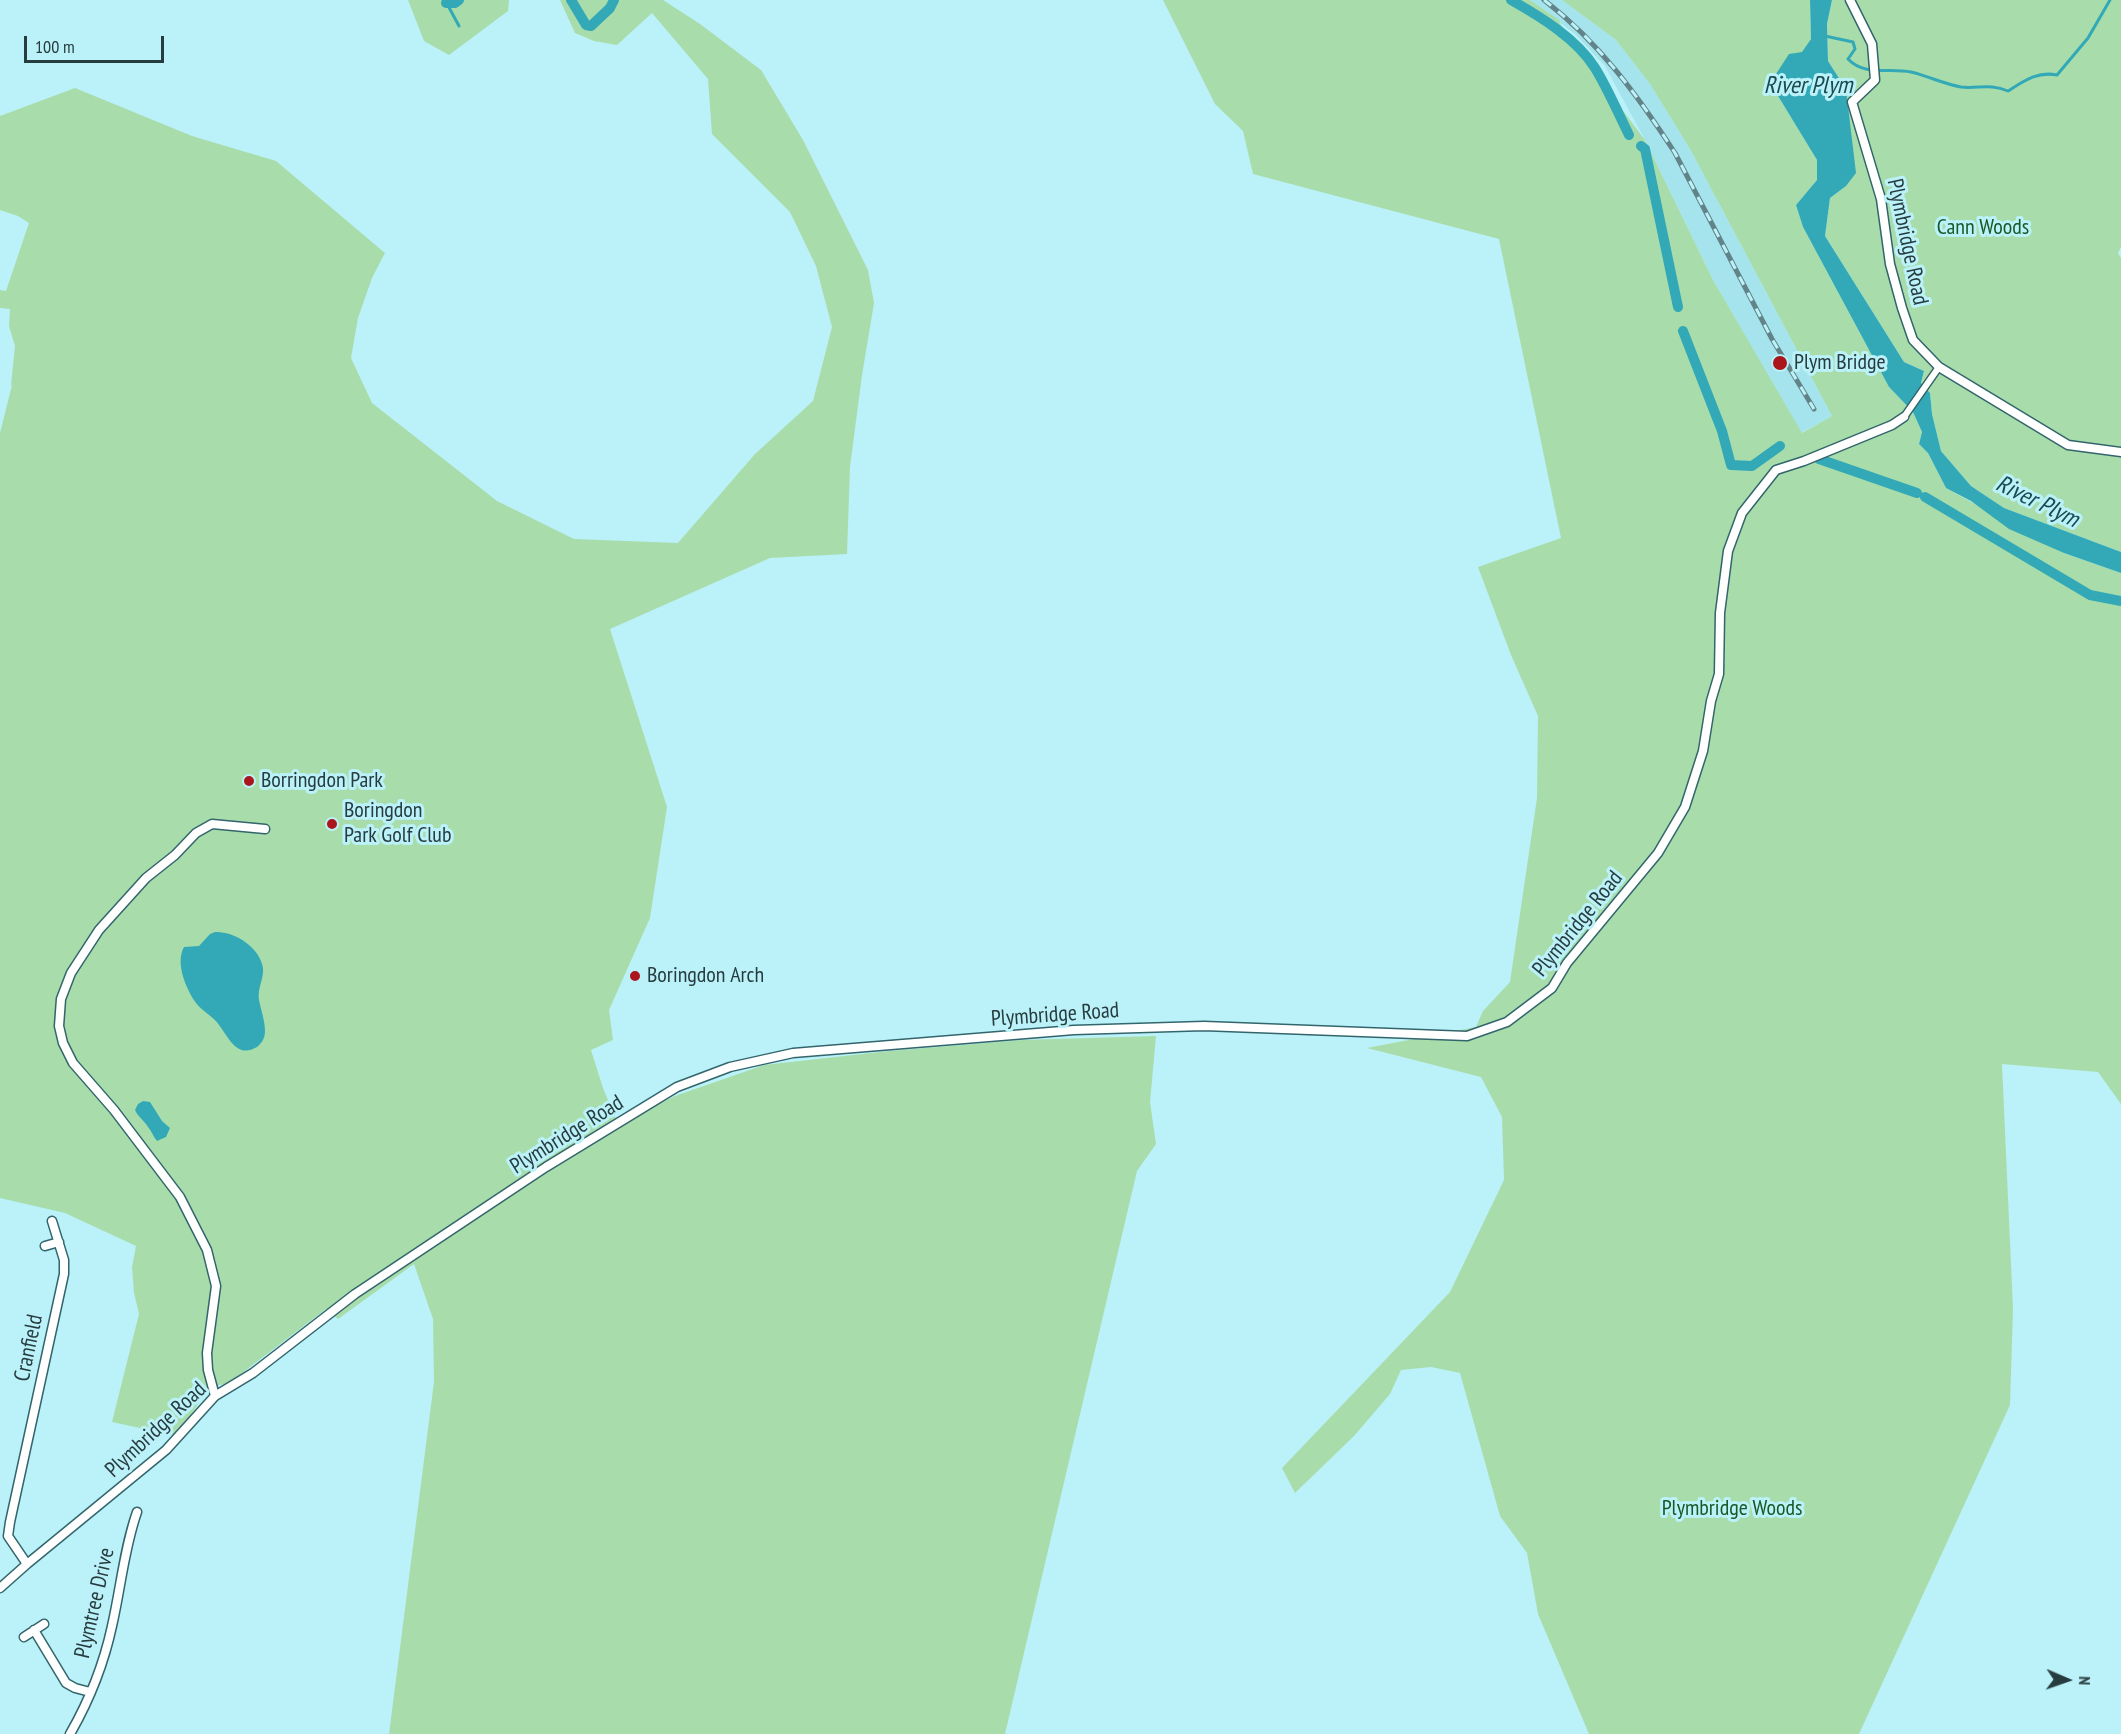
<!DOCTYPE html>
<style>
body{margin:0}
#map{position:relative;width:2121px;height:1734px;overflow:hidden;background:#bbf1f8;font-family:"PT Sans Narrow",sans-serif}
canvas{display:block}
.north{position:absolute;left:2037px;top:1650px;width:60px;height:60px;-webkit-text-stroke:4px #bbf1f8;paint-order:stroke;rotate:92deg;font-size:16px;font-weight:700;line-height:24px;text-align:center;color:#273c3f}
.north::after{content:'';display:block;margin:auto;width:21px;height:27px;background:#273c3f;clip-path:polygon(50% 0,100% 100%,50% 72%,0 100%)}
.scale{position:absolute;left:24px;top:36px;width:140px;height:27px;box-sizing:border-box;border:3px solid #273c3f;border-top:0;padding-left:8px;font-size:18px;line-height:21px;white-space:nowrap;color:#273c3f;-webkit-text-stroke:4px #bbf1f8;paint-order:stroke}
</style>
<div id="map">
<canvas width="2121" height="1734"></canvas>
<div class="north">N</div>
<div class="scale">100 m</div>
</div>
<script>
const context = document.querySelector('canvas').getContext('2d');
context.lineJoin = 'round';
function fillPath(path, color) {
  context.fillStyle = color;
  context.fill(path, 'evenodd');
}
function stroke(path, color, width, dash) {
  context.strokeStyle = color;
  context.lineWidth = width;
  context.lineCap = dash ? 'butt' : 'round';
  context.setLineDash(dash || []);
  context.stroke(path);
}
function label(font, color, halo, rows, align = 'center') {
  context.font = font + ' "PT Sans Narrow",sans-serif';
  context.lineWidth = 6;
  context.setLineDash([]);
  context.textBaseline = 'middle';
  context.strokeStyle = halo;
  context.fillStyle = color;
  for (const [text, x, y, turn = 0] of rows) {
    context.save();
    context.translate(x, y);
    context.rotate((+turn || 0) * Math.PI / 180);
    context.textAlign = isNaN(turn) ? turn : align;
    if (halo) context.strokeText(text, 0, 0);
    context.fillText(text, 0, 0);
    context.restore();
  }
}
fillPath(new Path2D(`
 M 1530,0 L 1562,0 L 1616,40 L 1650,84 L 1690,149 L 1832,416 L 1801,433 L 1713,280 L 1645,140 L 1605,66 L 1575,34 Z`), '#a6e4ed');
fillPath(new Path2D(`
 M 408,0 L 509,0 L 508,11 L 449,55 L 424,41 Z
 M 560,0 L 663,0 L 700,24 L 761,70 L 803,140 L 868,270 L 874,303 L 862,375 L 850,467 L 847,554 L 770,558 L 610,629 L 667,807 L 650,918 L 609,1010 L 613,1040 L 591,1050 L 603,1088 L 618,1124 L 675,1096 L 764,1065 L 889,1051 L 1022,1040 L 1156,1036 L 1150,1102 L 1156,1144 L 1137,1171 L 1005,1734 L 389,1734 L 434,1382 L 433,1319 L 414,1264 L 338,1319 L 326,1309 L 229,1383 L 206,1388 L 200,1401 L 177,1436 L 112,1422 L 139,1314 L 134,1293 L 132,1267 L 136,1246 L 65,1213 L 0,1198 L 0,433 L 12,385 L 11,385 L 15,346 L 9,326 L 10,309 L 0,308 L 0,290 L 6,291 L 29,223 L 18,216 L 0,210 L 0,116 L 75,88 L 192,136 L 276,161 L 385,253 L 372,278 L 358,318 L 351,358 L 372,403 L 497,501 L 574,539 L 678,543 L 755,454 L 813,401 L 832,327 L 816,266 L 790,212 L 712,134 L 708,79 L 652,13 L 617,45 L 594,41 L 575,33 Z
 M 1163,0 L 1530,0 L 1559,20 L 1567,41 L 1594,72 L 1645,140 L 1713,280 L 1802,433 L 1832,416 L 1690,149 L 1650,84 L 1616,40 L 1562,0 L 1810,0 L 1811,39 L 1778,96 L 1817,160 L 1817,180 L 1796,205 L 1803,227 L 1889,387 L 1913,412 L 1922,432 L 1919,444 L 1928,453 L 1946,488 L 2064,553 L 2121,573 L 2121,1104 L 2098,1072 L 2002,1064 L 2013,1309 L 2010,1405 L 1859,1734 L 1589,1734 L 1538,1614 L 1527,1553 L 1500,1516 L 1460,1373 L 1431,1367 L 1401,1370 L 1390,1394 L 1354,1436 L 1295,1493 L 1282,1468 L 1450,1292 L 1504,1180 L 1502,1117 L 1481,1077 L 1367,1048 L 1476,1027 L 1483,1011 L 1510,982 L 1537,798 L 1538,716 L 1511,655 L 1478,567 L 1561,538 L 1499,239 L 1253,174 L 1243,131 L 1215,104 Z
 M 1832,0 L 2121,0 L 2121,247 L 2118,253 L 2121,258 L 2121,552 L 2004,508 L 1971,486 L 1941,451 L 1932,414 L 1930,393 L 1921,383 L 1924,371 L 1904,362 L 1825,236 L 1830,198 L 1846,186 L 1846,89 L 1828,61 L 1827,24 Z`), '#a8ddab');
fillPath(new Path2D(`
 M 1810,0 L 1832,0 L 1827,24 L 1828,61 L 1846,89 L 1856,173 L 1846,186 L 1830,198 L 1825,236 L 1904,362 L 1924,371 L 1921,383 L 1930,393 L 1932,414 L 1941,451 L 1971,486 L 2004,508 L 2121,552 L 2121,573 L 2064,553 L 2009,529 L 1971,501 L 1946,488 L 1928,453 L 1919,444 L 1922,432 L 1913,412 L 1889,387 L 1803,227 L 1796,205 L 1817,180 L 1817,160 L 1778,96 L 1774,77 L 1789,54 L 1802,52 L 1811,39 Z
 M 215,932 C 234,931 260,947 263,968 C 264,979 257,989 259,1000 C 261,1010 265,1021 265,1031 C 265,1038 262,1043 257,1047 C 237,1059 229,1038 219,1025 C 213,1016 203,1012 196,1003 C 186,989 175,963 184,947 L 199,946 L 210,934 Z
 M 143,1101 L 150,1102 L 162,1121 L 170,1128 L 166,1137 L 157,1141 C 153,1136 152,1132 148,1127 C 144,1120 138,1117 135,1110 L 138,1104 Z`), '#33a9b7');
stroke(new Path2D(`
 M 445,0 L 459,26
 M 1825,36 L 1853,42 L 1855,49 L 1848,59 C 1865,77 1890,67 1911,72 C 1928,76 1944,84 1961,87 C 1978,89 1990,83 2008,91 C 2024,81 2037,71 2057,75 L 2088,38 L 2110,0`), '#33a9b7', 3);
stroke(new Path2D(`
 M 571,0 L 586,25 L 591,26 L 610,8 L 614,0
 M 1511,0 C 1541,17 1577,39 1595,68 C 1608,89 1618,113 1629,135
 M 446,3 L 455,3 L 459,0
 M 1641,146 L 1645,149 L 1678,307
 M 1683,331 L 1722,431 L 1731,465 L 1752,466 L 1780,446
 M 1819,459 L 1917,493
 M 1925,497 L 2090,595 L 2121,601`), '#33a9b7', 10);
const pedestrian = new Path2D(`
 M 1904,417 L 1939,367`);
const minor = new Path2D(`
 M 1850,0 L 1872,44 L 1875,80 L 1852,102 L 1881,199 L 1890,264 L 1902,308 L 1913,340 L 1939,367 L 2068,445 L 2121,452
 M 45,1246 L 59,1242
 M 215,1396 L 208,1370 L 207,1353 L 216,1286 L 207,1250 L 180,1197 L 114,1110 L 73,1063 L 63,1043 L 59,1026 L 61,999 L 71,973 L 99,930 L 146,878 L 175,855 L 196,833 L 212,824 L 265,829
 M 27,1564 L 8,1536 L 10,1522 L 64,1274 L 64,1260 L 52,1221
 M 0,1588 L 27,1564 L 166,1450 L 215,1396 L 253,1373 L 355,1294 L 546,1167 L 677,1087 L 730,1067 L 793,1053 L 1074,1030 L 1204,1026 L 1467,1036 L 1507,1022 L 1552,988 L 1567,963 L 1658,853 L 1685,807 L 1703,751 L 1711,701 L 1719,674 L 1720,613 L 1728,551 L 1742,513 L 1776,470 L 1804,461 L 1892,425 L 1904,417
 M 34,1630 L 66,1683 L 75,1688 L 90,1692
 M 24,1637 L 44,1624
 M 70,1734 C 89,1701 104,1663 112,1626 C 121,1587 124,1549 137,1512`);
stroke(pedestrian, '#32656c', 9);
stroke(minor, '#32656c', 11);
stroke(pedestrian, '#fff', 6);
stroke(minor, '#fff', 8);
const rail = new Path2D(`
 M 1544,0 C 1599,42 1638,96 1675,153 L 1772,339 L 1814,409`);
stroke(rail, '#628489', 5);
stroke(rail, '#bbf1f8', 3, [9]);
for (const [x, y, r, color] of [
 [1780,363,8,"#aa161c"],
 [249,781,6,"#aa161c"],
 [332,824,6,"#aa161c"],
 [635,976,6,"#aa161c"]
]) {
  const dot = new Path2D();
  dot.arc(x, y, r, 0, 2 * Math.PI);
  context.fillStyle = color;
  context.fill(dot);
  stroke(dot, '#bbf1f8', 2);
}
label('22px', '#185924', '#bbf1f8', [
 ["Cann Woods",1983,228],
 ["Plymbridge Woods",1732,1509]
]);
label('22px', '#273c3f', '#bbf1f8', [
 ["Plymbridge Road",1907,242,78],
 ["Plymbridge Road",1578,924,-51],
 ["Plymbridge Road",1055,1015,-4],
 ["Plymbridge Road",567,1135,-32],
 ["Cranfield",29,1348,-78],
 ["Plymbridge Road",156,1430,-43],
 ["Plymtree Drive",95,1603,-77]
]);
label('22px', '#273c3f', '#bbf1f8', [
 ["Plym Bridge",1794,363],
 ["Borringdon Park",261,781],
 ["Boringdon",344,811],
 ["Park Golf Club",344,836],
 ["Boringdon Arch",647,976]
], 'left');
label('italic 24px', '#194b51', '#bbf1f8', [
 ["River Plym",1808,86],
 ["River Plym",2037,502,26]
]);
</script>
